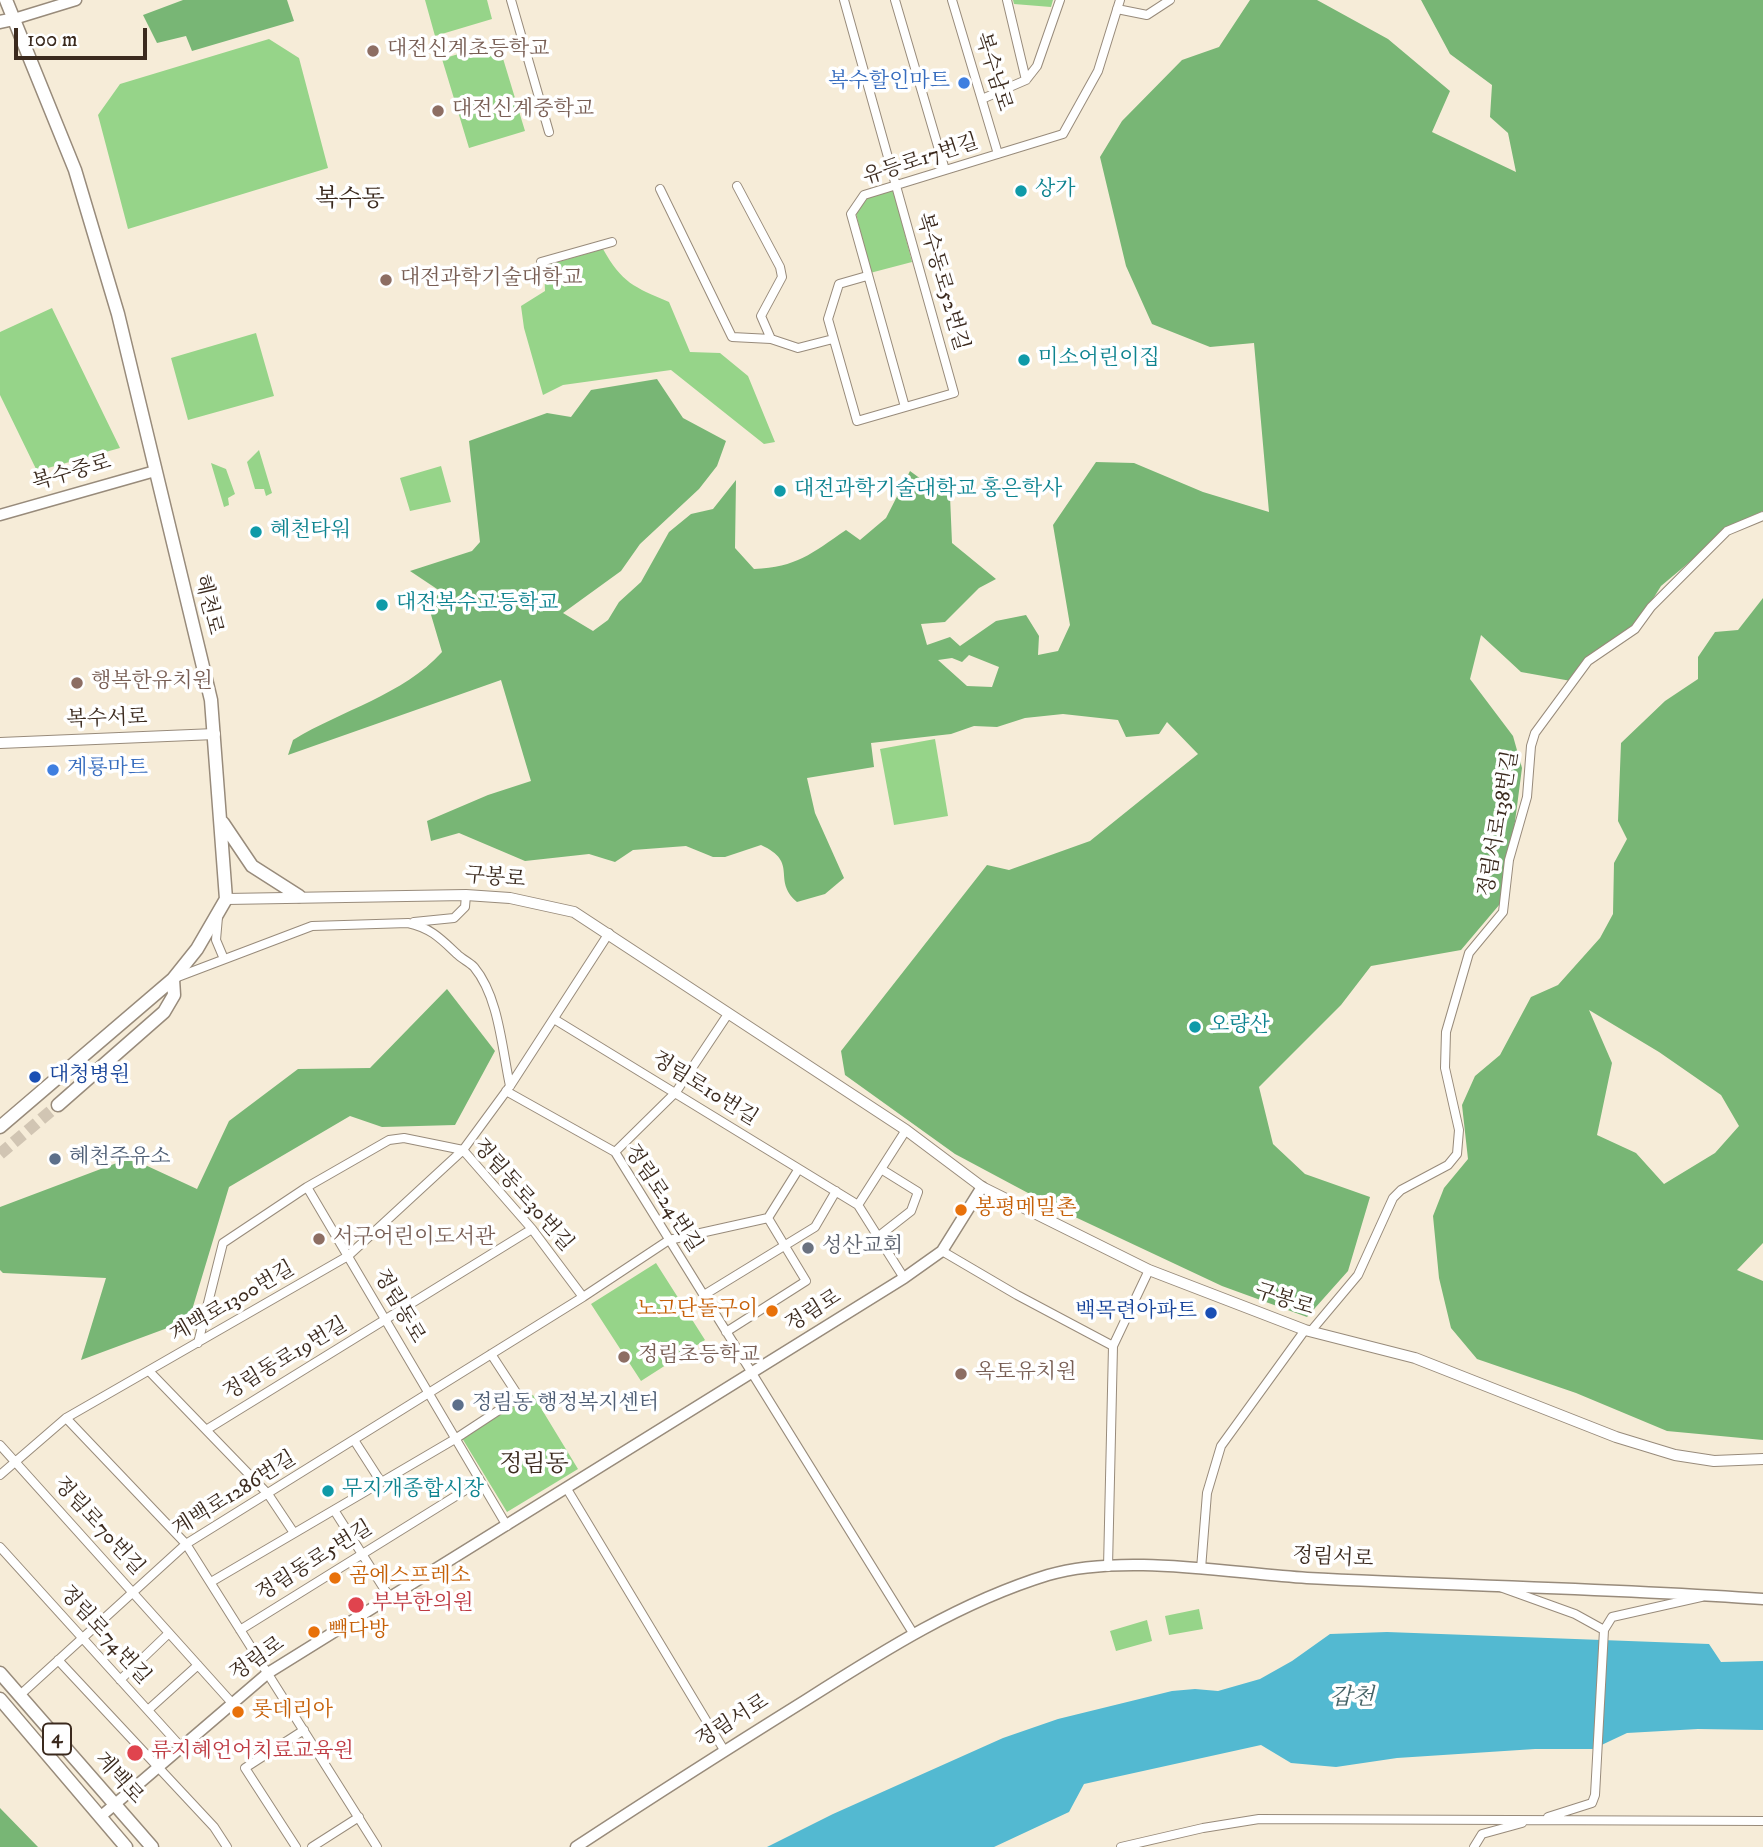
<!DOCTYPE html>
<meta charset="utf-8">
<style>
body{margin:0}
#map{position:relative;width:1763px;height:1847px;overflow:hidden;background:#f6ecd8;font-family:"IM FELL DW Pica",serif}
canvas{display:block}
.scale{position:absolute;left:14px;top:28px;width:133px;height:32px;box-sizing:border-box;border:4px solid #3b2a1e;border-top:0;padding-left:9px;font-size:21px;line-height:24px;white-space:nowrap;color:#3b2a1e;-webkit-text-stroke:5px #fff;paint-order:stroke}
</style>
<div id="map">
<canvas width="1763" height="1847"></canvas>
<div class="scale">100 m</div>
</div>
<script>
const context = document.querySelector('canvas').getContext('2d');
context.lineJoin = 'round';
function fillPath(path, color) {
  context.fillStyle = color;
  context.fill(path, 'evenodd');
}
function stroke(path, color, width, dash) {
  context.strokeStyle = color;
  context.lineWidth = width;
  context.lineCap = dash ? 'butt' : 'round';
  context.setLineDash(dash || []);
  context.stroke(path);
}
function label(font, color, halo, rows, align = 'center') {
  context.font = font + ' "IM FELL DW Pica","Noto Serif KR",serif';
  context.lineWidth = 7;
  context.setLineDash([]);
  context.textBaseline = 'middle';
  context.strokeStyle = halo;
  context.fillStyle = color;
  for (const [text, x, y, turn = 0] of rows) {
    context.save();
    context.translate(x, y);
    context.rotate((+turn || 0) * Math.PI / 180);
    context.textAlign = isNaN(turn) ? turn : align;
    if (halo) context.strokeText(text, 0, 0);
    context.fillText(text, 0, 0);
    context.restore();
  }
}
fillPath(new Path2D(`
 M 425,0 L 487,0 L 492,19 L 435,36 Z
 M 1013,0 L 1053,0 L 1051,7 L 1014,4 Z
 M 269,39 L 299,58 L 328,168 L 128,229 L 98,115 L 120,84 Z
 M 498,42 L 525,131 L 469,148 L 442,59 Z
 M 893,188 L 912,262 L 870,273 L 856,213 L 866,198 Z
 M 603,249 C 622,283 634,287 669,302 L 690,352 L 720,353 L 748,376 L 775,442 L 764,444 L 671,370 L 563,385 L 543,395 L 524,328 L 521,306 L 545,291 L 544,266 Z
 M 52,308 L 120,448 L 37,471 L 0,395 L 0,332 Z
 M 256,333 L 274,396 L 188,420 L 171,358 Z
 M 259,450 L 272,493 L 266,496 L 264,489 L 255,489 L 247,462 Z
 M 211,463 L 226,469 L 235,494 L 228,498 L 229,505 L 224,507 Z
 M 441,466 L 451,502 L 410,511 L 400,478 Z
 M 935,739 L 948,816 L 894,825 L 880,749 Z
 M 656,1263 L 705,1340 L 641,1381 L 591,1304 Z
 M 533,1395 L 578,1469 L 507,1512 L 462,1438 Z
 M 1199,1609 L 1203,1629 L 1169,1635 L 1165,1616 Z
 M 1147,1620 L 1152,1641 L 1116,1651 L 1110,1631 Z`), '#96d489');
fillPath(new Path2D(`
 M 183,0 L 287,0 L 294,21 L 192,51 L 186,36 L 157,43 L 143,15 Z
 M 1250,0 L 1317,0 L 1388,39 L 1450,91 L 1432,132 L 1516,172 L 1508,133 L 1490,117 L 1492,85 L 1450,54 L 1421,0 L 1763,0 L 1763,511 L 1736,523 L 1661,586 L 1638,623 L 1571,681 L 1521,672 L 1481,635 L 1470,679 L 1513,736 L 1522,768 L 1505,898 L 1461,950 L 1371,966 L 1341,1005 L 1259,1087 L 1273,1144 L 1305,1174 L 1370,1197 L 1348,1271 L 1307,1317 L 1222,1286 L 1058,1209 L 955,1154 L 845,1075 L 841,1051 L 987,865 L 1009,870 L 1090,841 L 1198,754 L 1167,722 L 1159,734 L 1126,737 L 1118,720 L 1063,714 L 1025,718 L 997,727 L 974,726 L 951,734 L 871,743 L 874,767 L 807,778 L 815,813 L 844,878 L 825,894 L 797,902 C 771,879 800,863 761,845 L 725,857 L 713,857 L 686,846 L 633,850 L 615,862 L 589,854 L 525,861 L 459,833 L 431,841 L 427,821 L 488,795 L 531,781 L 501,680 L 288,755 L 293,740 C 342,710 403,695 442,652 L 429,608 L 440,591 L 410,571 L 472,551 L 480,542 L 469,441 L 547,413 L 571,417 L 591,390 L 657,379 L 683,418 L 726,441 L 717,466 L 699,489 L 640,544 L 621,571 L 563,613 L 593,631 L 608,620 L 619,602 L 641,582 L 669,532 L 691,514 L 713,509 L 736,480 L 735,548 L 754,569 C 797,567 811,554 846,530 L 860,540 L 886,518 L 910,471 L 940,493 L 950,496 L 952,543 L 996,579 L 979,588 L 945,622 L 921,624 L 927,645 L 950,637 L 960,646 L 996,621 L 1026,615 L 1039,636 L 1038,655 L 1058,651 L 1070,625 L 1053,525 L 1096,462 L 1134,463 L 1203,492 L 1269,512 L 1254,343 L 1210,347 L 1152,324 L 1126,266 L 1100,157 L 1122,121 L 1182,60 L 1219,47 ZM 969,655 L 999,667 L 992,687 L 967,686 L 938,660 L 952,658 L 962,662 Z
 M 1763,598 L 1763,1243 L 1737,1270 L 1763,1281 L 1763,1440 L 1667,1431 L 1576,1393 L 1477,1359 L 1451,1328 L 1439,1278 L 1433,1216 L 1444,1188 L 1468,1159 L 1462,1105 L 1475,1076 L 1500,1055 L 1531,997 L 1558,985 L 1600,938 L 1613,914 L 1614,863 L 1627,839 L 1618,821 L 1621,743 L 1665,701 L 1698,679 L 1698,657 L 1715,632 L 1738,630 ZM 1589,1010 L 1659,1052 L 1721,1095 L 1739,1126 L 1715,1153 L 1664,1184 L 1636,1153 L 1597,1135 L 1612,1063 Z
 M 447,989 L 495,1051 L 455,1125 L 382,1127 L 350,1116 L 229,1187 L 189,1320 L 81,1360 L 106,1278 L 3,1273 L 0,1270 L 0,1207 L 130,1158 L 197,1189 L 229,1121 L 298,1069 L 370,1068 Z
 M 0,1808 L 38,1847 L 0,1847 Z`), '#78b675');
fillPath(new Path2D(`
 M 1387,1632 L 1709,1644 L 1721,1662 L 1763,1661 L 1763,1730 L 1698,1729 L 1627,1733 L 1593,1749 L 1535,1749 L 1397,1758 L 1336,1767 L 1291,1763 L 1261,1745 L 1084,1784 L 1069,1812 L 994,1847 L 767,1847 L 833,1814 L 1003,1738 L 1058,1719 L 1172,1691 L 1195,1689 L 1218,1691 L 1260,1679 L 1292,1661 L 1330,1634 Z`), '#53b9d1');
stroke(new Path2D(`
 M 0,1154 L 58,1105`), '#d1c5b3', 12, [12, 6]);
const minor = new Path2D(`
 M 511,0 L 549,132
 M 844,0 L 954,393 L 857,421 L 828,319 L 839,284 L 867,276
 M 895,0 L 945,170
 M 952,0 L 998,154
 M 1007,0 L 1026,80
 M 1117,9 L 1147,15 L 1170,0
 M 982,99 L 1026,80 L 1037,66 L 1060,0
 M 737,186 L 780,267 L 782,277 L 761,316 L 771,339 L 798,348 L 833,339
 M 660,189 L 732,337 L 771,339
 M 541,262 L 612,242
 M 905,407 L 851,214 L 864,195 L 1063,134 L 1098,71 L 1120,0
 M 218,917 L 216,940 L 224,959
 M 414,922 L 454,918 L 465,907 L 466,895
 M 175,978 L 312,926 L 408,923 C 431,928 441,939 457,954 C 462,959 469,962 474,967 C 499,997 502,1049 510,1086
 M 554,1019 L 858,1205 L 904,1278
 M 506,1091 L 615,1152 L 913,1633
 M 615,1152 L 676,1092 L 728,1014
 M 307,1187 L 507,1526
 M 858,1205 L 906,1130
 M 879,1236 L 911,1211 L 918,1192 L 881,1169
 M 942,1251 L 1017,1295 L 1113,1346
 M 704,1295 L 815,1227 L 836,1191
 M 1311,1331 L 1358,1275 L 1393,1198 L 1401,1190 L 1448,1165 L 1457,1154 L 1459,1130 L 1445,1068 L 1446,1032 L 1469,953 L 1503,912 L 1509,860 L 1527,797 L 1531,746 L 1535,733 L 1588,661 L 1635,629 L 1651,607 L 1727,531 L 1763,516
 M 726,1332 L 806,1281 L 768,1218
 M 198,1343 L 223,1243 L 307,1187 L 389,1140 L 404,1138 L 463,1150 L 532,1229 L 583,1297
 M 149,1371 L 268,1494 L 294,1533
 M 66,1418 L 186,1544 L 377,1847
 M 206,1430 L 532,1229
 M 354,1440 L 381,1482
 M 0,1445 L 232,1703
 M 0,1475 L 66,1418 L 348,1256 L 463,1150 L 510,1086 L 609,933
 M 567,1489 L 724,1750
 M 334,1510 L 390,1598
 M 0,1547 L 182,1748
 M 1108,1567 L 1113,1346 L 1149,1270
 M 1201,1569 L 1207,1493 L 1221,1446 L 1305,1330
 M 211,1582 L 455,1439 L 519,1397 L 491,1354
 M 1500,1587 L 1575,1614 L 1604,1630
 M 240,1630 L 480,1481
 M 58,1660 L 214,1827 L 227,1847
 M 120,1680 L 169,1633
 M 20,1695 L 186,1544 L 583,1297 L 669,1240 L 768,1218 L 798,1170
 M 148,1710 L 198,1665
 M 1548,1817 L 1592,1803 L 1595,1795 L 1604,1630 L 1612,1617 L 1701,1597
 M 296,1847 L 245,1768 L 304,1730
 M 312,1847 L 359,1817
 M 1121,1847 L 1203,1828 L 1259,1819 L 1763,1821
 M 1474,1847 L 1482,1834 L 1522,1823`);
const tertiary = new Path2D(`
 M 0,743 L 215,734
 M 226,899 L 466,895 L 510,898 L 574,912 L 906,1130 L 982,1187 L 1149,1270 L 1305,1330 L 1415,1358 L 1616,1437 L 1675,1455 L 1714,1461 L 1763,1459`);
const secondary = new Path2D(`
 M 14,19 L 76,0
 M 0,515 L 155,471
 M 100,1817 L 268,1673 L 904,1278 L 942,1251 L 982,1187
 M 576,1847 C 652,1797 729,1748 806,1700 C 883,1651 960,1602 1048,1575 C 1123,1553 1228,1573 1307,1578 C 1459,1586 1611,1588 1763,1599`);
const primary = new Path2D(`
 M 0,22 L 14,19
 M 223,823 L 252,866 L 299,896
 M 58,1105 L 164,1012 L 174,995 L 173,979
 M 0,1127 L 173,979 L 197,949 L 226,899 L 211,700 L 118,314 L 75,170 L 6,0
 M 0,1673 L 152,1847
 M 0,1699 L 126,1847`);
stroke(minor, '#988b7b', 10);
stroke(tertiary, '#988b7b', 12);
stroke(secondary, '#988b7b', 13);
stroke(primary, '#988b7b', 15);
stroke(minor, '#fff', 8);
stroke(tertiary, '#fff', 10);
stroke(secondary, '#fff', 10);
stroke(primary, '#fff', 12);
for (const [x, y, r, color] of [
 [373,51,7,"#8d6e63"],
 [964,83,7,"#3f7fe0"],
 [438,111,7,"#8d6e63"],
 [1021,191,7,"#0f9aa8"],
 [386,280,7,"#8d6e63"],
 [1024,360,7,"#0f9aa8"],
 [780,491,7,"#0f9aa8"],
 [256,532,7,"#0f9aa8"],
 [382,605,7,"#0f9aa8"],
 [77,683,7,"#8d6e63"],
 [53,770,7,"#3f7fe0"],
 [1195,1027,7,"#0f9aa8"],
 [35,1077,7,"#1a4fb4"],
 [55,1159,7,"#5c6f8a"],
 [961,1210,7,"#e8710a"],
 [319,1239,7,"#8d6e63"],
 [808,1248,7,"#6b7280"],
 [772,1311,7,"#e8710a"],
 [1211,1313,7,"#1a4fb4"],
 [624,1357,7,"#8d6e63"],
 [961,1374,7,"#8d6e63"],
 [458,1405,7,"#5c6f8a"],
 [328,1491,7,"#0f9aa8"],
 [335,1578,7,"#e8710a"],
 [356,1605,9,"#e0444e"],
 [314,1632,7,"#e8710a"],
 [238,1712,7,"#e8710a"],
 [135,1753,9,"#e0444e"]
]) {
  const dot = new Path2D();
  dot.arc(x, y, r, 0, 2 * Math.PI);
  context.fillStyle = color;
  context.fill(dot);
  stroke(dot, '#fff', 2.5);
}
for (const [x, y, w] of [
 [57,1739,28]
]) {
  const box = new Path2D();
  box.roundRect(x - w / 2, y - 15.5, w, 31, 5);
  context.fillStyle = '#fff';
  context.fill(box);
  stroke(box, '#3b2a1e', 2);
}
label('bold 19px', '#3b2a1e', null, [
 ["4",57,1739]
]);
label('21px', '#785e54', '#fff', [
 ["대전신계초등학교",387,51],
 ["대전신계중학교",452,111],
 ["대전과학기술대학교",400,280],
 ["행복한유치원",91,683],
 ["서구어린이도서관",333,1239],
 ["정림초등학교",638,1357],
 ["옥토유치원",975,1374]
], 'left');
label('21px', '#3b2a1e', '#fff', [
 ["복수남로",992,72,73],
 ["유등로17번길",921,161,-18],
 ["복수동로52번길",941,282,74],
 ["복수중로",72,474,-16],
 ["혜천로",207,605,76],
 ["복수서로",107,720,-2],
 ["정림서로138번길",1500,824,-80],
 ["구봉로",495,879,5],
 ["정림로10번길",704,1090,32],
 ["정림동로30번길",522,1196,49],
 ["정림로24번길",662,1199,57],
 ["구봉로",1284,1301,18],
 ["계백로1300번길",233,1303,-30],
 ["정림동로",398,1307,60],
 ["정림로",814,1312,-32],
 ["정림동로19번길",286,1360,-31],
 ["계백로1286번길",235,1495,-32],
 ["정림로70번길",98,1527,48],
 ["정림서로",1333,1559,3],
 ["정림동로5번길",315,1562,-32],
 ["정림로74번길",104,1636,48],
 ["정림로",258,1660,-35],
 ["정림서로",733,1722,-32],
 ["계백로",118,1779,48]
]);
label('21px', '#366cbe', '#fff', [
 ["복수할인마트",950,83],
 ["계룡마트",67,770,"left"]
], 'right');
label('21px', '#0d838f', '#fff', [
 ["상가",1035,191],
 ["미소어린이집",1038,360],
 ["대전과학기술대학교 홍은학사",794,491],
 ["혜천타워",270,532],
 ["대전복수고등학교",396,605],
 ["오량산",1209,1027],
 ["무지개종합시장",342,1491]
], 'left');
label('21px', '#164399', '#fff', [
 ["대청병원",49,1077],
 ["백목련아파트",1197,1313,"right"]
], 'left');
label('21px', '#4e5e75', '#fff', [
 ["혜천주유소",69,1159],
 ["정림동 행정복지센터",472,1405]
], 'left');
label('21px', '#c56008', '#fff', [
 ["봉평메밀촌",975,1210],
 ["노고단돌구이",758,1311,"right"],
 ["곰에스프레소",349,1578],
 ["빽다방",328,1632],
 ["롯데리아",252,1712]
], 'left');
label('21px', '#5b616d', '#fff', [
 ["성산교회",822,1248]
], 'left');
label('21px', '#be3a42', '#fff', [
 ["부부한의원",372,1605],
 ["류지혜언어치료교육원",151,1753]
], 'left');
label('italic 23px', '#456366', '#fff', [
 ["갑천",1352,1699]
]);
label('24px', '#3b2a1e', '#fff', [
 ["복수동",350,201],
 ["정림동",534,1466]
]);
</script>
